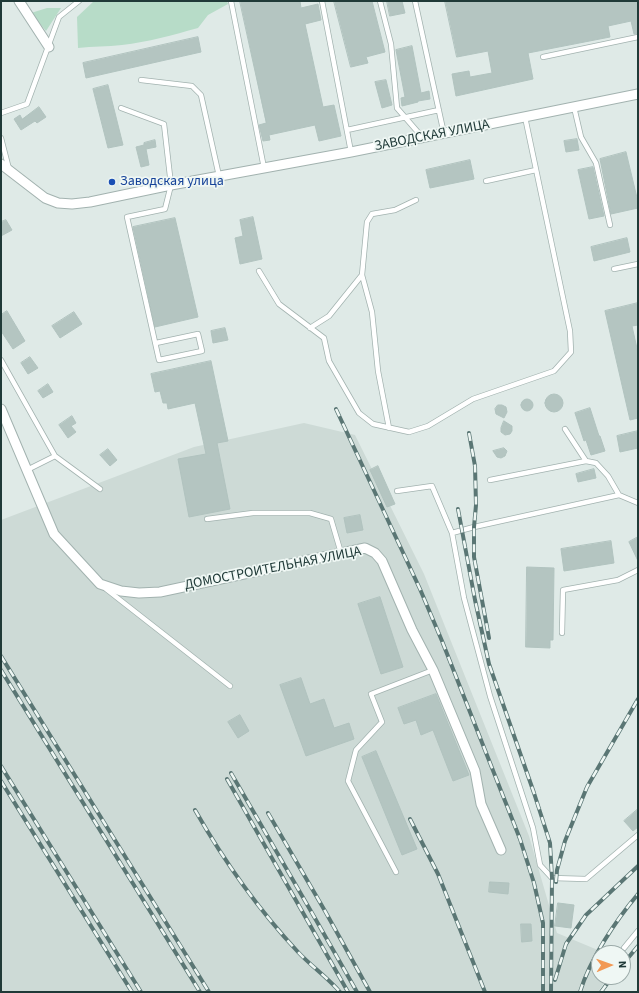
<!DOCTYPE html>
<meta charset="utf-8">
<style>
body{margin:0}
#map{position:relative;width:639px;height:993px;overflow:hidden;background:#dfeae7;font-family:"Source Sans 3",sans-serif}
canvas{display:block}
.frame{position:absolute;inset:0;border:2px solid #203a38;pointer-events:none}
.north{position:absolute;left:591px;top:945px;width:40px;height:40px;box-sizing:border-box;background:#eff7f4;border:1px solid #9caba9;border-radius:50%;rotate:88deg;font-size:11px;font-weight:700;line-height:16px;text-align:center;color:#203a38}
.north::after{content:'';display:block;margin:auto;width:14px;height:18px;background:#f29955;clip-path:polygon(50% 0,100% 100%,50% 72%,0 100%)}
</style>
<div id="map">
<canvas width="639" height="993"></canvas>
<div class="frame"></div>
<div class="north">N</div>
</div>
<script>
const context = document.querySelector('canvas').getContext('2d');
context.lineJoin = 'round';
function fillPath(path, color) {
  context.fillStyle = color;
  context.fill(path, 'evenodd');
}
function stroke(path, color, width, dash) {
  context.strokeStyle = color;
  context.lineWidth = width;
  context.lineCap = dash ? 'butt' : 'round';
  context.setLineDash(dash || []);
  context.stroke(path);
}
function label(font, color, halo, rows, align = 'center') {
  context.font = font + ' "Source Sans 3",sans-serif';
  context.lineWidth = 3.5;
  context.setLineDash([]);
  context.textBaseline = 'middle';
  context.strokeStyle = halo;
  context.fillStyle = color;
  for (const [text, x, y, turn = 0] of rows) {
    context.save();
    context.translate(x, y);
    context.rotate((+turn || 0) * Math.PI / 180);
    context.textAlign = isNaN(turn) ? turn : align;
    if (halo) context.strokeText(text, 0, 0);
    context.fillText(text, 0, 0);
    context.restore();
  }
}
fillPath(new Path2D(`
 M 304,423 L 355,435 L 424,574 L 529,836 L 557,933 L 605,953 L 599,953 L 599,977 L 608,977 L 598,992 L 1,992 L 1,520 L 194,447 Z`), '#cddad6');
fillPath(new Path2D(`
 M 94,1 L 227,1 L 228,4 L 208,15 L 198,28 C 173,35 148,42 122,45 C 107,47 93,46 78,48 L 77,17 Z
 M 47,8 L 61,8 L 46,31 L 31,13 Z`), '#b7dcc8');
const building = new Path2D(`
 M 240,1 L 300,1 L 301,8 L 318,4 L 321,20 L 305,24 L 323,107 L 334,105 L 341,136 L 319,141 L 315,125 L 269,135 L 270,140 L 263,141 L 259,125 L 266,123 Z
 M 334,1 L 372,1 L 385,52 L 366,57 L 368,63 L 351,67 Z
 M 387,1 L 402,1 L 405,13 L 390,16 Z
 M 445,1 L 638,1 L 638,33 L 634,34 L 631,21 L 608,26 L 610,37 L 528,53 L 533,79 L 456,96 L 452,74 L 469,71 L 470,77 L 492,73 L 488,51 L 457,57 Z
 M 198,37 L 201,52 L 86,78 L 83,63 Z
 M 412,46 L 421,93 L 429,91 L 430,99 L 418,101 L 418,102 L 402,106 L 401,98 L 405,97 L 396,50 Z
 M 386,80 L 392,105 L 382,108 L 375,82 Z
 M 108,85 L 123,145 L 108,148 L 93,89 Z
 M 39,107 L 46,117 L 37,123 L 35,121 L 21,130 L 14,119 L 20,115 L 22,119 Z
 M 577,139 L 579,150 L 566,152 L 564,141 Z
 M 155,140 L 156,147 L 146,149 L 149,165 L 141,167 L 136,147 L 144,145 L 144,143 Z
 M 626,152 L 638,202 L 638,208 L 611,214 L 600,159 Z
 M 470,160 L 474,179 L 430,188 L 426,170 Z
 M 593,167 L 604,216 L 589,219 L 578,170 Z
 M 253,217 L 262,259 L 240,264 L 235,238 L 243,236 L 240,220 Z
 M 175,218 L 198,317 L 155,327 L 133,227 Z
 M 6,220 L 12,230 L 1,236 L 1,222 Z
 M 627,238 L 630,252 L 594,261 L 591,247 Z
 M 638,303 L 638,325 L 632,326 L 638,353 L 638,418 L 630,420 L 605,311 Z
 M 7,311 L 25,341 L 13,349 L 1,331 L 1,315 Z
 M 74,312 L 82,324 L 60,338 L 52,326 Z
 M 225,328 L 228,340 L 213,343 L 211,331 Z
 M 30,357 L 38,368 L 28,374 L 21,363 Z
 M 211,361 L 228,441 L 217,443 L 230,509 L 189,517 L 178,459 L 206,454 L 195,403 L 168,409 L 167,403 L 163,403 L 160,391 L 155,392 L 151,374 Z
 M 48,384 L 53,392 L 43,398 L 38,391 Z
 M545 403a9 9 0 1 1 18 0a9 9 0 1 1-18 0Z
 M521 405a6 6 0 1 1 12 0a6 6 0 1 1-12 0Z
 M 498,405 L 502,405 L 506,407 L 507,412 L 504,418 L 496,414 L 495,409 Z
 M 590,408 L 599,436 L 600,436 L 605,451 L 591,455 L 586,440 L 584,441 L 575,413 Z
 M 72,416 L 76,423 L 71,426 L 76,432 L 68,438 L 59,425 Z
 M 504,421 L 512,426 L 512,431 L 510,434 L 505,435 L 501,432 L 501,428 Z
 M 638,431 L 638,448 L 620,452 L 617,436 Z
 M 504,448 L 507,451 L 505,456 L 501,458 L 497,457 L 493,451 Z
 M 108,449 L 117,460 L 110,466 L 100,455 Z
 M 378,466 L 395,504 L 387,507 L 370,470 Z
 M 594,469 L 596,478 L 578,482 L 576,474 Z
 M 360,515 L 363,530 L 347,533 L 344,518 Z
 M 638,537 L 638,561 L 629,542 Z
 M 611,541 L 614,563 L 564,571 L 561,549 Z
 M 527,567 L 554,568 L 553,640 L 550,640 L 550,648 L 526,647 Z
 M 380,597 L 403,667 L 381,674 L 358,604 Z
 M 301,678 L 310,704 L 324,699 L 334,728 L 349,723 L 354,739 L 306,756 L 280,685 Z
 M 436,694 L 469,775 L 453,781 L 433,730 L 421,735 L 416,720 L 404,724 L 398,708 Z
 M 240,715 L 249,731 L 238,738 L 228,722 Z
 M 376,751 L 417,849 L 402,855 L 362,757 Z
 M 638,809 L 638,827 L 633,831 L 624,821 Z
 M 490,882 L 509,883 L 508,894 L 489,892 Z
 M 558,903 L 574,905 L 571,928 L 555,926 Z
 M 521,924 L 531,924 L 532,941 L 522,942 Z`);
fillPath(building, '#b4c5c1');
stroke(building, '#b1c3bf', 1);
const lane = new Path2D(`
 M 231,1 L 264,168
 M 322,1 L 351,152
 M 380,1 L 391,44 L 397,108 L 423,138
 M 415,1 L 444,134
 M 543,57 L 638,37
 M 141,80 L 192,86 L 201,95 L 219,176
 M 574,107 L 581,137 L 596,163 L 610,225
 M 121,108 L 164,124 L 171,185 L 165,209 L 127,217 L 159,360 L 202,351 L 198,334 L 156,343
 M 1,113 L 27,104 L 59,17 L 79,1
 M 347,130 L 439,110
 M 1,138 L 9,169
 M 486,181 L 536,170
 M 614,269 L 638,264
 M 259,271 L 279,304 L 324,338 L 329,361 L 359,413 L 373,424 L 409,432 L 428,426 L 473,399 L 554,371 L 571,352 L 570,331 L 525,117
 M 310,328 L 329,316 L 362,275
 M 1,360 L 55,456 L 27,470
 M 389,428 L 378,371 L 372,312 L 362,275 L 367,222 L 372,214 L 395,210 L 416,200
 M 565,429 L 586,461
 M 55,456 L 100,489
 M 490,480 L 586,461 L 596,463 L 608,476 L 619,495
 M 397,491 L 432,486 L 452,533 L 464,598 L 490,696 L 533,828 L 540,865 L 552,878 L 586,879 L 638,835
 M 207,519 L 253,513 L 310,513 L 331,519 L 341,553
 M 452,533 L 474,527 L 619,495 L 638,503
 M 106,589 L 230,686
 M 562,633 L 563,590 L 618,580 L 638,570
 M 396,872 L 348,781 L 356,750 L 382,722 L 371,694 L 433,670
 M 624,948 L 638,931`);
const street = new Path2D(`
 M 19,1 L 49,47
 M 1,164 L 45,198 L 58,203 L 72,204 L 90,202 L 171,185 L 351,152 L 638,94
 M 1,409 L 54,534 L 100,584 L 121,591 L 139,593 L 160,592 L 365,548 L 375,553 L 382,561 L 412,630 L 433,670 L 475,771 L 481,804 L 501,850`);
stroke(lane, '#a2b2af', 6);
stroke(street, '#a2b2af', 11);
stroke(lane, '#fff', 4.5);
stroke(street, '#fff', 9);
const rail = new Path2D(`
 M 336,409 L 420,589 L 442,641 L 520,839 L 534,883 L 543,923 L 543,992
 M 469,433 L 475,466 L 476,505 L 474,527 L 474,557 L 489,638
 M 458,509 L 475,600 L 489,664 L 534,793 L 550,843 L 552,878 L 551,992
 M 1,656 L 209,992
 M 1,670 L 200,992
 M 1,766 L 141,992
 M 231,773 L 312,913 L 357,992
 M 227,779 L 348,992
 M 1,781 L 132,992
 M 195,810 C 224,861 258,909 298,952 C 311,966 327,977 340,992
 M 268,813 L 325,911 L 370,992
 M 410,819 L 438,874 L 485,992
 M 556,882 L 557,870 L 565,841 L 587,787 L 638,699
 M 623,964 L 638,946
 M 555,980 L 566,944 L 586,915 L 638,866
 M 580,992 C 590,959 616,920 638,894
 M 601,992 L 612,977`);
stroke(rail, '#5a7674', 4);
stroke(rail, '#eff7f4', 2.5, [8]);
for (const [x, y, r, color] of [
 [112,182,4,"#1a4fb4"]
]) {
  const dot = new Path2D();
  dot.arc(x, y, r, 0, 2 * Math.PI);
  context.fillStyle = color;
  context.fill(dot);
  stroke(dot, '#eff7f4', 1.5);
}
label('14px', '#203a38', '#eff7f4', [
 ["ЗАВОДСКАЯ УЛИЦА",432,136,-11],
 ["ДОМОСТРОИТЕЛЬНАЯ УЛИЦА",273,569,-11]
]);
label('14px', '#164399', '#eff7f4', [
 ["Заводская улица",120,182]
], 'left');
</script>
